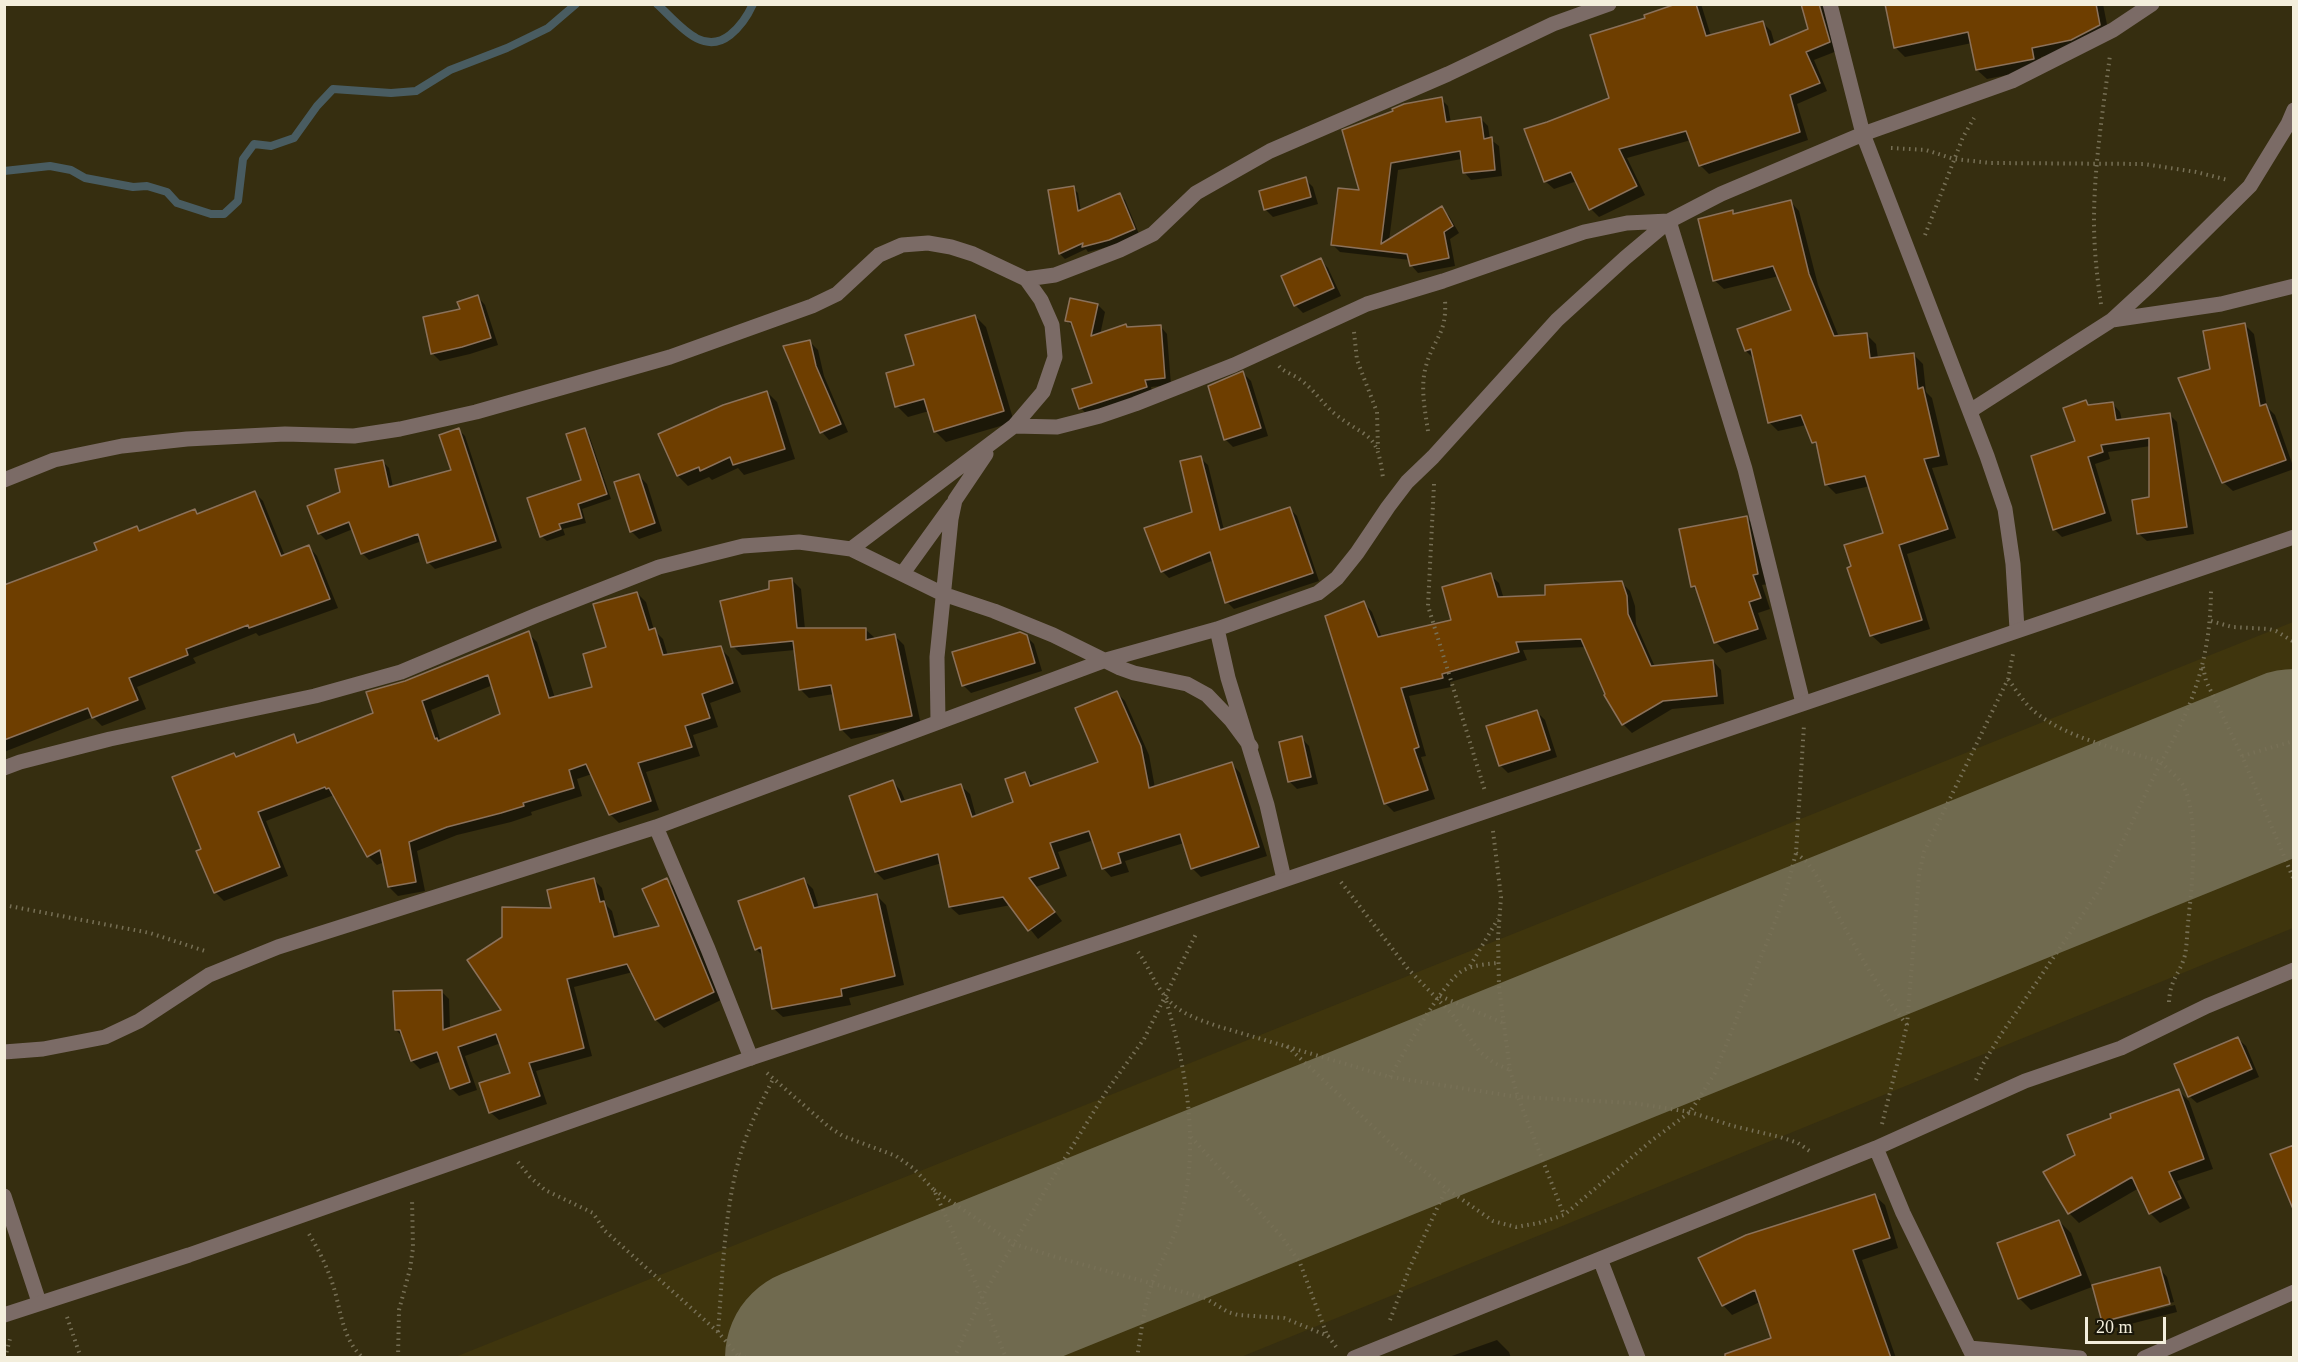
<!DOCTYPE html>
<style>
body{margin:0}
#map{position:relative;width:2298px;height:1362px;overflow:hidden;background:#362e10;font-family:"Times New Roman",serif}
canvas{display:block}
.frame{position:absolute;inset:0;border:6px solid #f3eedc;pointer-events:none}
.scale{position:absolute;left:2085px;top:1317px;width:81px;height:27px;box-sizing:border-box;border:3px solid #f3eedc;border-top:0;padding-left:8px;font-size:18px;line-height:21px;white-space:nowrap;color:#f3eedc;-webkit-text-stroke:4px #1a170a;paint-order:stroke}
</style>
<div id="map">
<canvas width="2298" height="1362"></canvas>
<div class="frame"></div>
<div class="scale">20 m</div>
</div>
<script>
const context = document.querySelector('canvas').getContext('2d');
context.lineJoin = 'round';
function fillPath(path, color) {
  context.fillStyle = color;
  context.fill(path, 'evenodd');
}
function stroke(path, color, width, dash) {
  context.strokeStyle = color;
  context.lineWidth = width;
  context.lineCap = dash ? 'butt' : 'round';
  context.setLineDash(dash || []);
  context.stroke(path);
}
fillPath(new Path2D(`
 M 2293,622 L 2293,928 L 1241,1357 L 455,1357 Z`), '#3f350d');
fillPath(new Path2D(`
 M 1675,4 L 1701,4 L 1711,36 L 1763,23 L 1771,31 L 1775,45 L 1809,30 L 1802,4 L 1823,4 L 1837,51 L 1814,60 L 1827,91 L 1797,104 L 1808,140 L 1709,174 L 1701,166 L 1691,140 L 1627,158 L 1645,195 L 1599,217 L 1591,209 L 1577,181 L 1554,189 L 1545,181 L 1548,124 L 1611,99 L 1647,19 Z
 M 1885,4 L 2103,4 L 2109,35 L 2081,49 L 2041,57 L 2043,68 L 1987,79 L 1977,70 L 1972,43 L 1905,57 L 1895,47 Z
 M 1441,99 L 1448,106 L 1451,123 L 1480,118 L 1488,126 L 1490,139 L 1499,146 L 1502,176 L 1471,180 L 1464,172 L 1462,159 L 1398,170 L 1389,241 L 1441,208 L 1449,216 L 1459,233 L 1450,239 L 1455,266 L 1418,273 L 1411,265 L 1410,260 L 1340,252 L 1333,245 L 1361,192 Z
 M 1305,179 L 1313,187 L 1318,204 L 1273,217 L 1266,210 L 1260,192 Z
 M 1073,188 L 1078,193 L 1081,212 L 1119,195 L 1125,200 L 1139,234 L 1115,245 L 1088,252 L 1086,249 L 1065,259 L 1060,254 L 1050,191 Z
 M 1790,201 L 1799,211 L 1818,285 L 1839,337 L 1867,335 L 1876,344 L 1878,358 L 1914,355 L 1923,364 L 1926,392 L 1932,398 L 1948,465 L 1932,468 L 1956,538 L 1907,554 L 1930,629 L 1881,644 L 1871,635 L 1885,534 L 1870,486 L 1836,494 L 1827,485 L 1819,448 L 1813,442 L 1806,425 L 1778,431 L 1769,422 L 1755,360 L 1746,351 L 1793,311 L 1779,276 L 1724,289 L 1714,280 L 1732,212 L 1735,215 Z
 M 1320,260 L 1328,268 L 1341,296 L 1303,313 L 1295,305 Z
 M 478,297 L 485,305 L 498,345 L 470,354 L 440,361 L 432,353 L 461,310 Z
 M 1098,305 L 1105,312 L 1100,335 L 1128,328 L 1160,326 L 1167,334 L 1171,385 L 1151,387 L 1153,394 L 1088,416 L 1081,408 L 1074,390 L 1094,384 L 1074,328 L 1066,320 Z
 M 975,316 L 986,327 L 1014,422 L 946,442 L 935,431 L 929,411 L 908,417 L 897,406 L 916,366 Z
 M 2245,325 L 2254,334 L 2267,407 L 2275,415 L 2294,469 L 2233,491 L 2223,482 L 2212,370 Z
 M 810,342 L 818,350 L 824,376 L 848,432 L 829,440 L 822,432 L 785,348 Z
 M 1243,373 L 1251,381 L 1268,436 L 1233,447 L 1225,439 Z
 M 767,392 L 777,402 L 795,459 L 744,475 L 738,468 L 712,480 L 709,477 L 688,486 L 678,476 Z
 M 2086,402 L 2090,406 L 2113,404 L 2120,412 L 2122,421 L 2169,414 L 2177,422 L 2194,534 L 2147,541 L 2139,534 L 2151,498 L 2151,446 L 2108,452 L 2110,459 L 2095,464 L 2112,521 L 2062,537 L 2054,529 Z
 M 459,430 L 465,436 L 502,548 L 435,569 L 429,563 L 422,541 L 369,560 L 362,553 L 353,529 L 326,540 L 319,533 L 341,493 L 382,461 L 389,468 L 393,487 L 453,471 Z
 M 584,430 L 589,435 L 611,499 L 582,509 L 586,523 L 563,529 L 565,535 L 547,541 L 541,536 L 583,481 Z
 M 1200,458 L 1208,465 L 1224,530 L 1289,508 L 1297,516 L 1319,581 L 1234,609 L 1227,602 L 1214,560 L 1169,578 L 1162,571 L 1194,513 Z
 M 639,476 L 647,484 L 662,531 L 639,539 L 631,531 Z
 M 255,493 L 263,501 L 285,556 L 309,547 L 317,556 L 338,608 L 259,636 L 256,633 L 193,658 L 196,663 L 137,687 L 146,709 L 102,726 L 93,717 L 4,752 L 4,587 L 99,551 L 137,528 L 141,532 L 194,511 L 198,515 Z
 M 1746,517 L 1757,528 L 1768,584 L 1762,585 L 1770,609 L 1758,613 L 1767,639 L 1726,653 L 1716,642 L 1699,593 L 1692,586 Z
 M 1490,575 L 1499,583 L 1504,599 L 1547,596 L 1621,582 L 1630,591 L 1635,606 L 1636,624 L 1655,667 L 1713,661 L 1721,670 L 1724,704 L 1672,709 L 1632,733 L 1623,724 L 1586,647 L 1523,650 L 1527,660 L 1450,682 L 1451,687 L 1409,696 L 1426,756 L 1421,757 L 1435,799 L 1394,812 L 1385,803 L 1364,603 L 1372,612 L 1382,638 L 1453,622 Z
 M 791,579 L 801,589 L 805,629 L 865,629 L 875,638 L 895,636 L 904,645 L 921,725 L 851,739 L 842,730 L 834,694 L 809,698 L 800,689 L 795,650 L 742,655 L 733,646 L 771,590 Z
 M 637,593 L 646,602 L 654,630 L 663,639 L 668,656 L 720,648 L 729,657 L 741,692 L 710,703 L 718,727 L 693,735 L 700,756 L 646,772 L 659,810 L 619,823 L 610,814 L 592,774 L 577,779 L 582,796 L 531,812 L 532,815 L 511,822 L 457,835 L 417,851 L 425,891 L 398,896 L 389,887 L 384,862 L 377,865 L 368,856 L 334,795 L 266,821 L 288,876 L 224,901 L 215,892 L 203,850 L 234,754 L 237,758 L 294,736 L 301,743 L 375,714 L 405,682 L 528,633 L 537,642 L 555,698 L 594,688 L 608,648 ZM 493,685 L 502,715 L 441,742 L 431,710 Z
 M 1026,636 L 1034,644 L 1042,671 L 971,693 L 963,685 Z
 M 1117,693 L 1125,701 L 1149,755 L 1155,788 L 1232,764 L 1240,773 L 1267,856 L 1201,877 L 1192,868 L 1184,843 L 1125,861 L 1129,872 L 1111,877 L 1103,868 L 1094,840 L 1058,852 L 1067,876 L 1036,887 L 1062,921 L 1038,939 L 1011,905 L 959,915 L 950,907 L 942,863 L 884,880 L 876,872 L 893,782 L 901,791 L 906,803 L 961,786 L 970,794 L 976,816 L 1015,803 L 1025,774 L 1035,786 L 1100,763 Z
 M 1537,712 L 1545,720 L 1557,757 L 1508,773 L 1500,765 Z
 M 1301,738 L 1309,746 L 1318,784 L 1297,789 L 1289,781 Z
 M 593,879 L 602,888 L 606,905 L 612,911 L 619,937 L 661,927 L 667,880 L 675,888 L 721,1000 L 664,1028 L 656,1020 L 633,972 L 574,987 L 592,1056 L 536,1071 L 547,1104 L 499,1120 L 490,1112 L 511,1074 L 501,1043 L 465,1056 L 477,1090 L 459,1096 L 451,1088 L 442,1061 L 420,1069 L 412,1061 L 404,1038 L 396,1030 L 441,991 L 449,999 L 450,1029 L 504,1011 L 553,910 Z
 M 804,880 L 813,889 L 819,908 L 877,896 L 886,905 L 904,985 L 849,998 L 851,1005 L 783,1017 L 773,1008 L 765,958 L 756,949 Z
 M 2238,1039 L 2246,1046 L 2259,1077 L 2197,1103 L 2189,1096 Z
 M 2179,1091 L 2189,1101 L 2213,1169 L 2177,1181 L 2190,1208 L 2160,1223 L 2150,1213 L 2139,1188 L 2079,1223 L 2069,1213 L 2045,1173 L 2077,1155 Z
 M 1875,1196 L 1885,1205 L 1898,1248 L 1862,1260 L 1896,1358 L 1770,1358 L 1773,1339 L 1760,1302 L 1732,1315 L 1723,1305 Z
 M 2059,1221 L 2071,1233 L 2092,1287 L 2031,1310 L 2019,1298 Z
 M 2160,1269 L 2167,1277 L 2174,1302 L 2106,1319 L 2106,1322 L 2175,1305 L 2177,1312 L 2111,1329 L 2103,1321 Z
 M 1497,1340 L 1509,1352 L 1511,1358 L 1446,1358 Z`), '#0007');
stroke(new Path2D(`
 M 657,4 C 678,23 702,57 730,35 C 740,27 748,15 753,4
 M 4,171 L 50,166 L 71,170 L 85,178 L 133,187 L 147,186 L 167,192 L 177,203 L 211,214 L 224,214 L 238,201 L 243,159 L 254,144 L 271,146 L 294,138 L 317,106 L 333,89 L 391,93 L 416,91 L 450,70 L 507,48 L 548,28 L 576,4`), '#495c61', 8);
stroke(new Path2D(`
 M 816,1358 L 2294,760`), '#706a4f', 182);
const building = new Path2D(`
 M 1676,4 L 1696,4 L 1706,36 L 1763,21 L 1770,45 L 1808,29 L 1801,4 L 1819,4 L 1830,42 L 1806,52 L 1820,83 L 1790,95 L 1800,132 L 1699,166 L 1686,131 L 1619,149 L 1637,186 L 1589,210 L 1571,172 L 1544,182 L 1524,129 L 1547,122 L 1609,98 L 1590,35 L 1645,18 L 1644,15 Z
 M 1885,4 L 2096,4 L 2100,25 L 2071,40 L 2032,48 L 2034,59 L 1976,70 L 1968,32 L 1894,48 Z
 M 1442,97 L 1446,122 L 1481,117 L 1484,139 L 1492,137 L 1495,170 L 1463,173 L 1460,151 L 1391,163 L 1381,244 L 1442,206 L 1453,226 L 1444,232 L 1449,258 L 1410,266 L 1407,254 L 1331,245 L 1338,188 L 1359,190 L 1342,130 L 1393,111 L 1392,109 L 1404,104 Z
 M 1306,177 L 1311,197 L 1264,210 L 1259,191 Z
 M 1074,186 L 1078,211 L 1120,193 L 1135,229 L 1109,240 L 1082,247 L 1083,243 L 1059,254 L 1048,190 Z
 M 1791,200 L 1809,274 L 1834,336 L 1867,333 L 1870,358 L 1914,353 L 1918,389 L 1923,387 L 1939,456 L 1924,459 L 1948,529 L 1899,545 L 1922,620 L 1870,636 L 1847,568 L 1851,566 L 1844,545 L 1883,533 L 1865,476 L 1825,485 L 1816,442 L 1812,443 L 1801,415 L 1768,423 L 1751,349 L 1745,351 L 1737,329 L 1791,310 L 1773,266 L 1713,281 L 1698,219 L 1733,210 L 1733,214 Z
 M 1321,258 L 1334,288 L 1294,306 L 1281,276 Z
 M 478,295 L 491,338 L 462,347 L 431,354 L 423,317 L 460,309 L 457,302 Z
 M 1070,298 L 1098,304 L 1091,336 L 1126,324 L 1127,327 L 1161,325 L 1165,378 L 1145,380 L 1147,387 L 1079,409 L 1072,389 L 1092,383 L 1071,322 L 1065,321 Z
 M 975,315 L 1004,411 L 934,432 L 924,399 L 895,407 L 886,373 L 914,365 L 905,335 Z
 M 2245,323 L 2260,406 L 2266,404 L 2286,460 L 2222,483 L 2178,378 L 2210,369 L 2203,331 Z
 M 810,340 L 816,366 L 841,424 L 820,433 L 783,346 Z
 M 1243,371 L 1261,428 L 1224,440 L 1208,386 Z
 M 767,391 L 785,449 L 733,465 L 730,457 L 700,471 L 699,467 L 677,476 L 658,434 L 723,405 Z
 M 2086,400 L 2088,405 L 2113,402 L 2116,420 L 2170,413 L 2187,527 L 2137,534 L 2132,500 L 2149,497 L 2149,438 L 2101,445 L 2103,452 L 2088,457 L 2105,513 L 2053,530 L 2031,456 L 2075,441 L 2063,408 Z
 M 459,428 L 496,541 L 427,563 L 418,534 L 361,554 L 349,522 L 318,534 L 307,506 L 340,492 L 335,469 L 383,460 L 389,487 L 451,470 L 439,435 Z
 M 585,428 L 607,494 L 578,504 L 582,518 L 559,524 L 561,529 L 540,537 L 527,498 L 581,480 L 566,434 Z
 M 1201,456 L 1220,530 L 1290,507 L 1313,573 L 1225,603 L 1210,552 L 1161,572 L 1144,528 L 1192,512 L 1180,461 Z
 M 639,474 L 655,523 L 630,532 L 614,482 Z
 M 255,491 L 281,556 L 309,545 L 330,599 L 249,628 L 248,625 L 186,649 L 188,655 L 129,678 L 138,700 L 92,718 L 88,708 L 4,740 L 4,585 L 97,550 L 94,543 L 137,526 L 139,531 L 195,509 L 197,514 Z
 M 1747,516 L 1758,574 L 1753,575 L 1761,598 L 1749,602 L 1758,629 L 1714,643 L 1695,586 L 1691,587 L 1679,529 Z
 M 1491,573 L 1498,597 L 1545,595 L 1545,585 L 1622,581 L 1627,596 L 1628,614 L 1651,666 L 1713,660 L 1717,696 L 1663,701 L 1622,725 L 1604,695 L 1605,694 L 1581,639 L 1516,642 L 1519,652 L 1442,674 L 1443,678 L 1401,688 L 1419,747 L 1414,749 L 1428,790 L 1384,804 L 1325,616 L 1364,601 L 1378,637 L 1451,620 L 1442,587 Z
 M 792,578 L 797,628 L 866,628 L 866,640 L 895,634 L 912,716 L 840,730 L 831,685 L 799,690 L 793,641 L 731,647 L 720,601 L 769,589 L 769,581 Z
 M 637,592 L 649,630 L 655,628 L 663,655 L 721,646 L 733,683 L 702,694 L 710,718 L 685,726 L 692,747 L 638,763 L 651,801 L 609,815 L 586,764 L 569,770 L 574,788 L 523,803 L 524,806 L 501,813 L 447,827 L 409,842 L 416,882 L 388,887 L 380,850 L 367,857 L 329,788 L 326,789 L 325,787 L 258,812 L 280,867 L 214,893 L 196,851 L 201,849 L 172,777 L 234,753 L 236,757 L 294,734 L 297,743 L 373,713 L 366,692 L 405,681 L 529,631 L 549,698 L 592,687 L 583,654 L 606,647 L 593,604 ZM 488,675 L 500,714 L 438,741 L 437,738 L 435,739 L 422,701 Z
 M 1020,632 L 1027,635 L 1035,663 L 962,686 L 952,652 Z
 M 1117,691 L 1141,746 L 1149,788 L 1232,762 L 1259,847 L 1191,869 L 1180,834 L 1118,853 L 1121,863 L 1102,869 L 1089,831 L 1050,843 L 1059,868 L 1029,878 L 1055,912 L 1028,931 L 1003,897 L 949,907 L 938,854 L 875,872 L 849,796 L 893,780 L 901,802 L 961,784 L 972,817 L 1013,802 L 1005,779 L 1025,772 L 1030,786 L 1098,762 L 1075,708 Z
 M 1537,710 L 1550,750 L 1499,766 L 1486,726 Z
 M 1302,736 L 1311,777 L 1288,782 L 1279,742 Z
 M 594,878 L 600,902 L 604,901 L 614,937 L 659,926 L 642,889 L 667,878 L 714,992 L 655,1020 L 627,964 L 567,979 L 584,1048 L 529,1063 L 540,1096 L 489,1113 L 479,1083 L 510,1073 L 496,1034 L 458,1047 L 470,1082 L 450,1089 L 437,1052 L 411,1061 L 400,1030 L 395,1030 L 393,991 L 442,990 L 443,1030 L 501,1010 L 467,960 L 502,937 L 502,907 L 551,908 L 547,890 Z
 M 804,878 L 814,908 L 877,894 L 895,976 L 841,989 L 842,996 L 772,1009 L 761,947 L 755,950 L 738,901 Z
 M 2238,1037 L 2252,1069 L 2188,1097 L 2174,1064 Z
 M 2179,1089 L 2204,1159 L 2169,1172 L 2181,1198 L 2149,1214 L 2132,1177 L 2068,1214 L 2043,1172 L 2075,1155 L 2067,1135 L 2111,1118 L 2110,1114 Z
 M 2294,1145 L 2294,1209 L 2293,1209 L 2270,1154 Z
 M 1875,1194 L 1890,1238 L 1853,1250 L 1891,1358 L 1725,1358 L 1725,1354 L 1771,1338 L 1755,1290 L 1722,1306 L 1698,1258 L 1746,1235 Z
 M 2059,1220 L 2081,1275 L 2018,1299 L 1997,1243 Z
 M 2160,1267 L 2170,1304 L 2102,1322 L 2092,1285 Z`);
fillPath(building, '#6e3e00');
stroke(building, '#8b715a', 1.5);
stroke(new Path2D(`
 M 1891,148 L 1926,150 L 1954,159 L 1991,163 L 2144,164 L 2196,172 L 2228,180
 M 1925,235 L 1963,137 L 1974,118
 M 2101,304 C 2097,277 2094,249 2094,221 C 2094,166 2103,110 2110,55
 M 1354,332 L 1357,360 L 1377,412 L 1378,449
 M 1279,366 C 1285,373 1295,375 1302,381 C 1315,391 1323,404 1335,414 C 1368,440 1377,430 1383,478
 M 1428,431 C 1425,410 1420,387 1426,366 C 1434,337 1447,335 1445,300
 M 1434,484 L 1428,606 L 1485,791
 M 2211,621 L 2232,627 L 2269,629 L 2276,631 L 2294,642
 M 2203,667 L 2206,681 L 2242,756 L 2294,880
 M 2242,756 L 2294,741
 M 1493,831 L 1501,897 L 1498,938 L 1499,987 L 1510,1070 L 1518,1097 L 1564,1215
 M 1796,853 L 1807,862 L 1815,873 C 1844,926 1869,977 1907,1025
 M 1341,882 L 1408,969 L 1452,1014 L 1480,1052 L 1494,1063 L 1510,1070
 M 4,905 L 150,933 L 208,952
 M 1138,952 C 1148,965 1154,983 1165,996 C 1178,1013 1197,1019 1217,1026 L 1390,1077 L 1518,1097 L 1633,1103 L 1690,1112 L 1733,1126 L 1780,1137 L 1798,1143 L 1811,1152
 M 1470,966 L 1498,919
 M 1440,996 L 1503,1023
 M 2169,1002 C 2170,979 2180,974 2185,955 C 2187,945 2187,933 2188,923 C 2192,886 2199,823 2185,789 C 2181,779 2168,770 2161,762 C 2194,705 2211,655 2211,588
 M 1287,1046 L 1401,1153 L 1447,1189 L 1493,1221 L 1516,1227 L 1539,1223 L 1564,1215 L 1651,1141 L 1690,1112 L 1715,1073 L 1773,927 L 1786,892 L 1796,853 L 1804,725
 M 767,1073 L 829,1127 L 843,1136 L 896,1156 L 913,1168 L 934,1190 L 982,1297 L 1006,1358
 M 1390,1077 C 1404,1053 1442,983 1462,971 C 1473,965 1486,964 1498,963
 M 1976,1080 L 1983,1064 L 2000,1036 L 2100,889 L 2161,762 C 2118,748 2070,740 2035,712 C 2024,703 2016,690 2008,679
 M 1882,1124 L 1907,1025 L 1919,875 L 1924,852 L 2008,679 L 2013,654
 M 1191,1137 L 1282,1237 L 1300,1263 L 1327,1335
 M 518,1162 L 530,1177 L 545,1190 L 593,1213 L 605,1231 L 718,1332 L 740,1358
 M 934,1190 L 1014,1244 L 1059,1258 L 1205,1298 L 1228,1312 L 1238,1315 L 1284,1318 L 1328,1336 L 1337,1348
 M 309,1234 C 319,1250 327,1267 333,1285 C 341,1310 342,1339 363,1358
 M 67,1317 L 81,1358
 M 1390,1320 L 1410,1267 L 1446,1189
 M 718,1332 C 723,1271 724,1204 743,1146 C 751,1122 762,1101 773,1079
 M 739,1354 L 746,1358
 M 5,1358 L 11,1335
 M 398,1358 L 399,1310 L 410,1269 L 413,1248 L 412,1198
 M 954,1358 L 982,1297 L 1052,1179 L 1106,1092 L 1144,1039 L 1197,932
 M 1137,1358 C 1141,1333 1144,1305 1153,1281 C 1161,1260 1174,1240 1180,1218 C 1201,1147 1186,1067 1165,997`), '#777056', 4, [1.5, 4.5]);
stroke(new Path2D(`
 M 1830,4 L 1863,134 L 1987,456 L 2005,509 L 2013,564 L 2017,629
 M 2112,320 L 2221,304 L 2294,286
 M 1970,411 L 2112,320 L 2150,285 L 2250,186 L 2288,124 L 2294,110
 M 1014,426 L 1057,427 L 1100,416 L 1135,404 L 1234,365 L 1367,304 L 1443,281 L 1584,232 L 1627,223 L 1669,221 L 1745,469 L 1803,703
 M 4,480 L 54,460 L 122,446 L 187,439 L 285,434 L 354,436 L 400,429 L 476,412 L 670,357 L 812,306 L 837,294 L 879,255 L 902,245 L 928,243 L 951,247 L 973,254 L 1026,279 L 1055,275 L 1120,250 L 1153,234 L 1196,193 L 1270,151 L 1448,74 L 1553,24 L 1609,4
 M 851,549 L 1014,426 L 1043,392 L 1055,357 L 1052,325 L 1041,300 L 1026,279
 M 903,573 L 952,505
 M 1217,629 L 1228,678 L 1267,805 L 1284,879
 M 938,721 L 937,657 L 951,519 L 955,500 L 986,454
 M 4,768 L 20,762 L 110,739 L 315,696 L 401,672 L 537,615 L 659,567 L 743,546 L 799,542 L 851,549 L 943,594 L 994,611 L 1053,635 L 1120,668 L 1134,673 L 1187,684 L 1207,695 L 1231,720 L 1251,747
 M 656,827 L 708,949 L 751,1058
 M 4,1052 L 43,1049 L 105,1037 L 139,1021 L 209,975 L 278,947 L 656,827 L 1106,660 L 1217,629 L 1318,593 L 1337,578 L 1357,553 L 1388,507 L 1407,482 L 1433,457 L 1557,320 L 1625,258 L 1669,221 L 1721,194 L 1863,134 L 2012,81 L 2113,30 L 2152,4
 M 1876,1148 L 1903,1213 L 1974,1358
 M 4,1196 L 39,1302
 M 1600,1259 L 1638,1358
 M 1969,1348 L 2080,1358
 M 1354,1358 L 1876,1148 L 2025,1081 L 2121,1048 L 2207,1006 L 2294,970
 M 2144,1358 L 2294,1292`), '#7b6b66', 15);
stroke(new Path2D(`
 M 4,1315 L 189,1255 L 751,1058 L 1125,934 L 2294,537`), '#7b6b66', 15);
</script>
